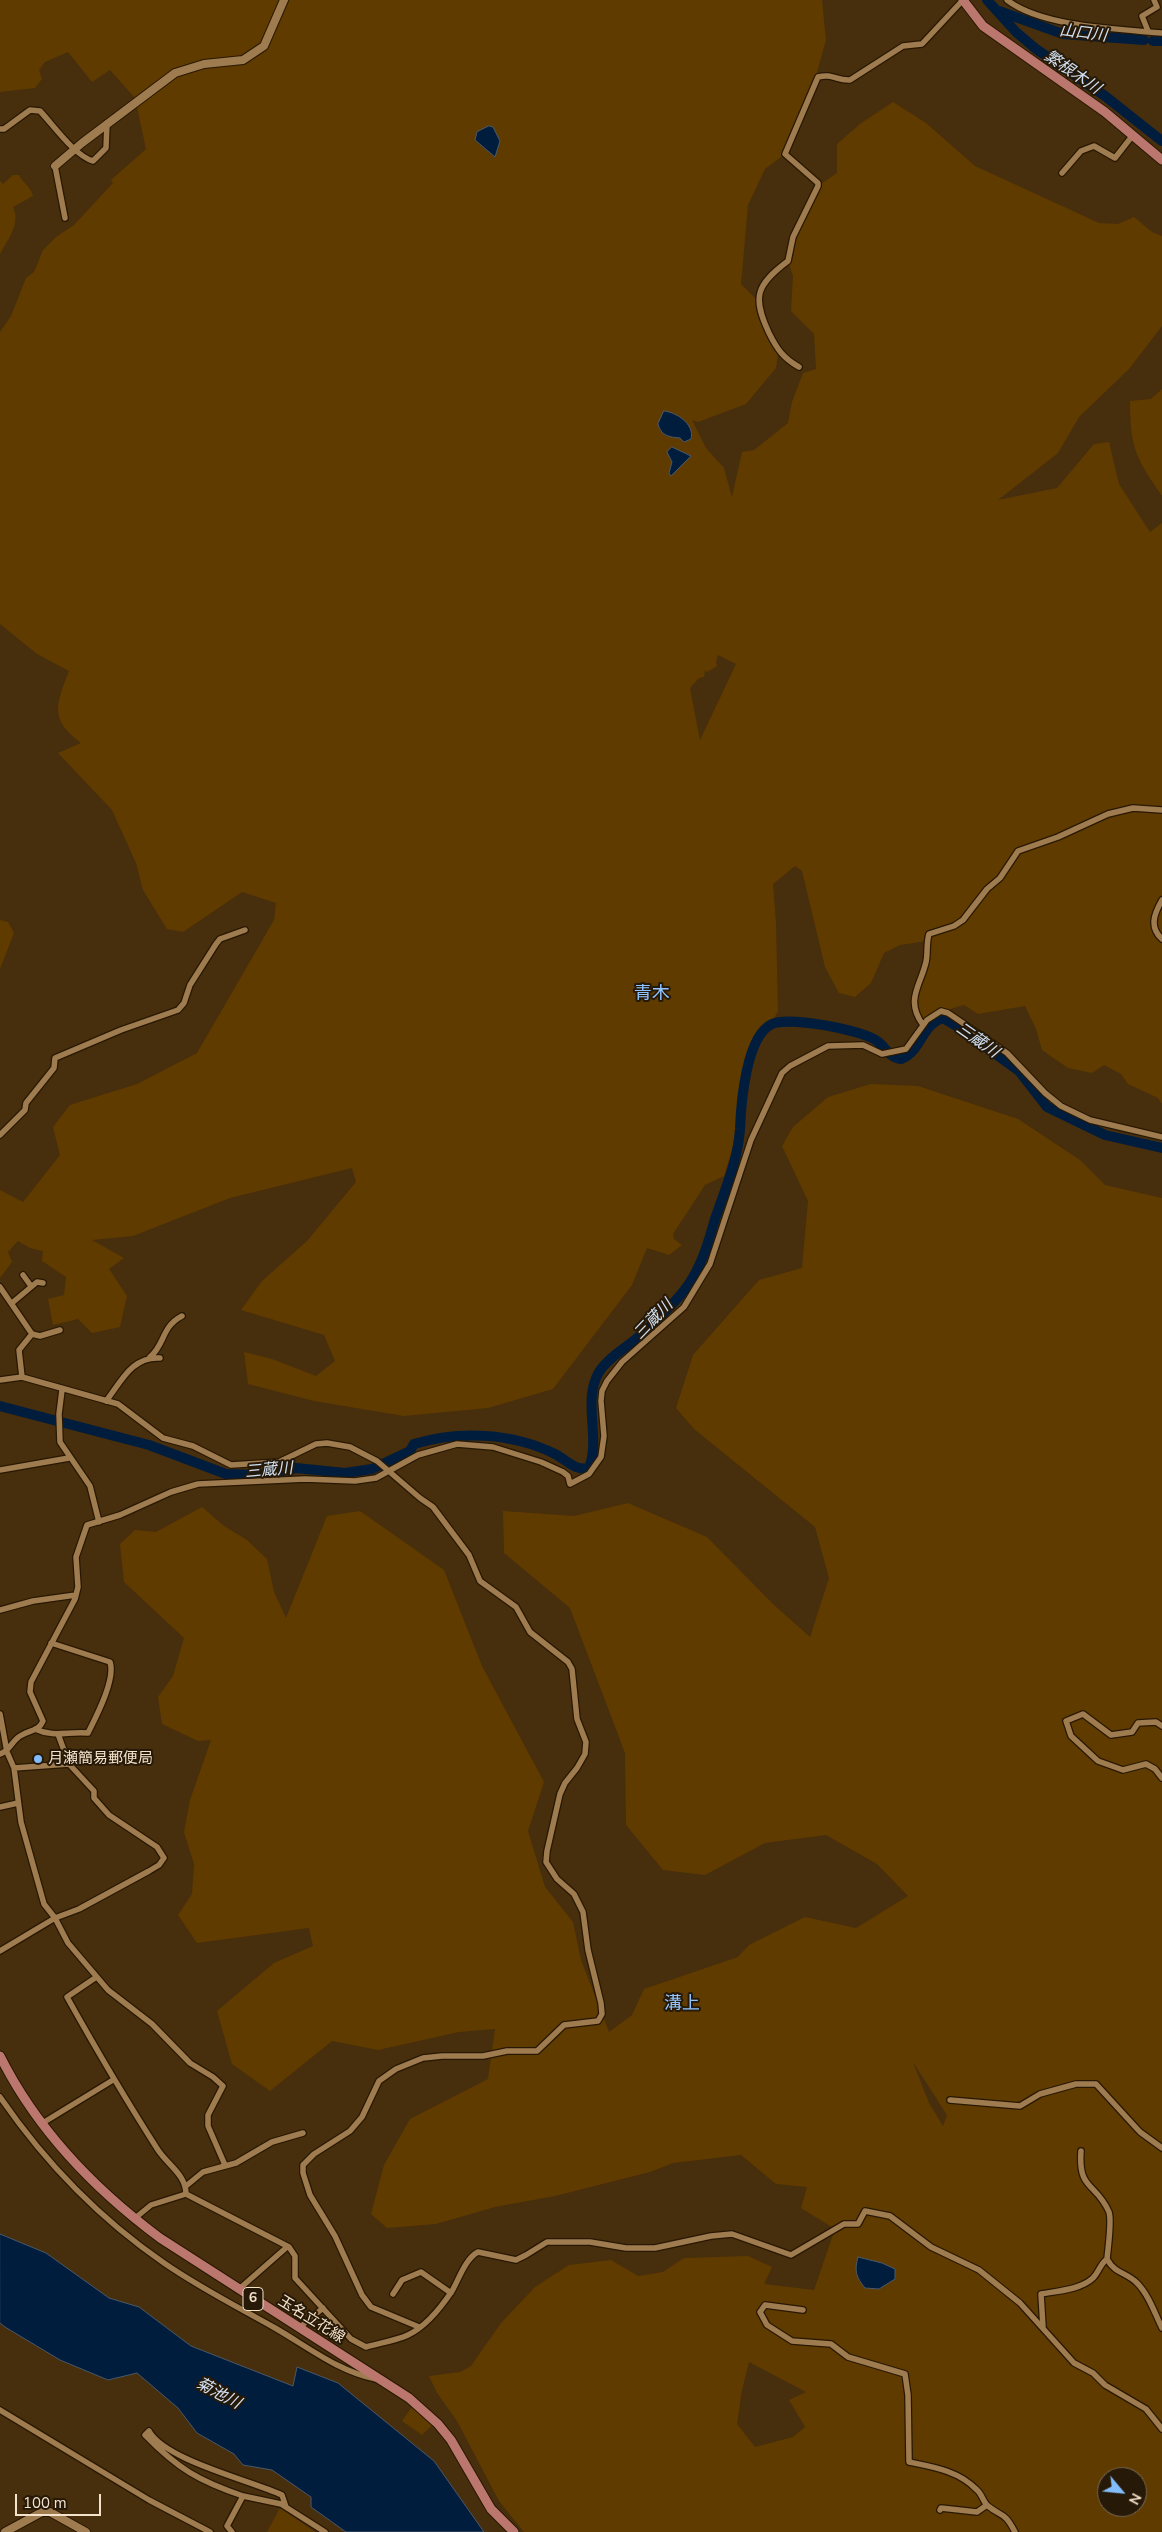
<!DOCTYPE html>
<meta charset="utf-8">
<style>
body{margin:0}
#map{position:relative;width:1162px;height:2532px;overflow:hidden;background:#472e0c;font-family:"Nunito Sans",sans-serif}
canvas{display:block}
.north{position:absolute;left:1097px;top:2467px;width:50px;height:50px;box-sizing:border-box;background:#261907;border:1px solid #796955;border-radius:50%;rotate:118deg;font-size:14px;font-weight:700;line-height:20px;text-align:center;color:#f5e2cb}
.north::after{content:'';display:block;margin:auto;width:18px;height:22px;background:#83bcfb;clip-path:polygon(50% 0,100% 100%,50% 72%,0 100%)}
.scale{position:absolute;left:15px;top:2494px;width:86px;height:22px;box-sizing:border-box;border:2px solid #f5e2cb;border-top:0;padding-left:6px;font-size:15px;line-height:18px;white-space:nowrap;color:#f5e2cb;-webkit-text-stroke:4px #261907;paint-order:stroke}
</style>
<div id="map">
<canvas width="1162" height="2532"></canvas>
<div class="north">N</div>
<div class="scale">100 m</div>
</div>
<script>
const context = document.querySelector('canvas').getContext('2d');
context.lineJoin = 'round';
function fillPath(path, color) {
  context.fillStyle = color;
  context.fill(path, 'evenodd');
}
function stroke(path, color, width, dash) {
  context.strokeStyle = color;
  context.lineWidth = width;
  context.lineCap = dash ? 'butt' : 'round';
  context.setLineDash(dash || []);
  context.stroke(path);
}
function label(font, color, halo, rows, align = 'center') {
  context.font = font + ' "Nunito Sans","Noto Sans JP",sans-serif';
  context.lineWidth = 4;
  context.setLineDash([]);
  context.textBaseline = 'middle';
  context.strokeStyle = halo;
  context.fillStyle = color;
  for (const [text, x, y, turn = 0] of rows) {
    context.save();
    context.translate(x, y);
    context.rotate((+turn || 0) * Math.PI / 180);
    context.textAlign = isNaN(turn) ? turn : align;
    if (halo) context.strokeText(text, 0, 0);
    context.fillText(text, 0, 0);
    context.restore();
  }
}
fillPath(new Path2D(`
 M 0,0 L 822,0 L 826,40 L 810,97 L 785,154 L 765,169 L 748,205 L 741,284 L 758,301 L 778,354 L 776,368 L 746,404 L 698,422 L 692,420 L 706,448 L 724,468 L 732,497 L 742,452 L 754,450 L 788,423 L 792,402 L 803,373 L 816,369 L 814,334 L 791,311 L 793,276 L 788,261 L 793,237 L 818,186 L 837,173 L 837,144 L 860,124 L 893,102 L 926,123 L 975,166 L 1099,223 L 1118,224 L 1134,217 L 1152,232 L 1162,236 L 1162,326 L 1129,369 L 1079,417 L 1058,453 L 998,500 L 1057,488 L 1094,444 L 1109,442 L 1119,484 L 1150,532 L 1162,523 L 1162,1104 L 1158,1098 L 1128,1084 L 1121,1074 L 1104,1065 L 1092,1073 L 1068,1068 L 1042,1050 L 1036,1029 L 1025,1006 L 978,1014 L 964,1005 L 953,1008 L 923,1025 L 914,1007 L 927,941 L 900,945 L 884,953 L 871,983 L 855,997 L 839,993 L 825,967 L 802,871 L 795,866 L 773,884 L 776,923 L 778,1011 L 770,1025 L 762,1031 L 745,1071 L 739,1105 L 738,1130 L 724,1176 L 705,1185 L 673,1234 L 674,1239 L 682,1245 L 669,1255 L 647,1248 L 632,1285 L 553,1389 L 488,1408 L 404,1416 L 314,1401 L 248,1384 L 244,1352 L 272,1359 L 316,1376 L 335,1361 L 324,1335 L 241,1310 L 262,1281 L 307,1241 L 356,1182 L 352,1168 L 230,1198 L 133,1236 L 92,1240 L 124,1258 L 109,1269 L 127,1296 L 120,1327 L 92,1333 L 78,1319 L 53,1325 L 48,1299 L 64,1295 L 66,1277 L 42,1261 L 43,1251 L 30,1248 L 18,1241 L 8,1252 L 12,1262 L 0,1278 L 0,1190 L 23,1202 L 60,1155 L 53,1127 L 70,1105 L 137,1084 L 197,1053 L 274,920 L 276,903 L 242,892 L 183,932 L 167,929 L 143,890 L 136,863 L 112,810 L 58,753 L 81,743 C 49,719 56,705 69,671 L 37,654 L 0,624 L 0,332 L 11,316 L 26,278 L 34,272 L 43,250 L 56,237 L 74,225 L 113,183 L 111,180 L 146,149 L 135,98 L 110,70 L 92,82 L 68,52 L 45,62 L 39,70 L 42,79 L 35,88 L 0,92 ZM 718,655 L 736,664 L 700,740 L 690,688 L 699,678 L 704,677 L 705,670 L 707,672 L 717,666 L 716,662 Z
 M 13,175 L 19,175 C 23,183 31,187 33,196 L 13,207 C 21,224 8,239 0,254 L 0,181 L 3,184 Z
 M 1162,389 L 1162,496 C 1136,458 1130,448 1130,401 L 1151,399 Z
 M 0,920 L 8,922 L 14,933 L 0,969 Z
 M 871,1084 L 918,1086 L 1018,1119 L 1080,1160 L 1105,1185 L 1162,1198 L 1162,2532 L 524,2532 L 499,2501 L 457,2421 L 437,2393 L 429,2376 L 460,2372 L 471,2366 L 501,2323 L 535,2287 L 569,2265 L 611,2260 L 638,2276 L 663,2272 L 684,2258 L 748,2256 L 772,2267 L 764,2284 L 814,2290 L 835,2229 L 801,2208 L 807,2187 L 776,2184 L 741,2155 L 673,2163 L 650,2172 L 555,2196 L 495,2207 L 436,2224 L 387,2228 L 371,2214 L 384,2165 L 410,2119 L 488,2079 L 495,2029 L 459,2032 L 378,2050 L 332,2041 L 270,2091 L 232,2064 L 217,2011 L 274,1963 L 313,1946 L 309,1928 L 197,1943 L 178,1915 L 192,1894 L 194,1864 L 184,1832 L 190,1800 L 211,1740 L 198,1741 L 162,1724 L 158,1697 L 173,1676 L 184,1638 L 124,1582 L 120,1544 L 135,1530 L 156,1532 L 202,1507 L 224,1526 L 247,1540 L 267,1559 L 274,1592 L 286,1618 L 327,1516 L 360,1511 L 444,1570 L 482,1666 L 544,1782 L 528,1831 L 545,1887 L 573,1922 L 581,1960 L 609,2032 L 632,2015 L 644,1989 L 738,1957 L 749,1945 L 805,1917 L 856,1928 L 908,1896 L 877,1864 L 826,1835 L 765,1843 L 705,1875 L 663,1870 L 626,1825 L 625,1753 L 570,1608 L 504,1553 L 503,1511 L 574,1516 L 628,1503 L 707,1537 L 773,1604 L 810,1637 L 829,1578 L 815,1527 L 694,1429 L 676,1408 L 693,1355 L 759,1280 L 802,1268 L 808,1201 L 782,1146 L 793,1127 L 828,1097 ZM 913,2062 L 947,2115 L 943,2126 L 929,2103 ZM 749,2362 L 806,2392 L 789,2400 L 805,2427 L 793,2437 L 755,2447 L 737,2424 L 742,2390 ZM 1107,2477 L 1137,2477 L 1137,2507 L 1107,2507 Z
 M 412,2407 L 432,2425 L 422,2435 L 402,2421 Z
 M 280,2508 L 315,2532 L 267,2532 Z`), '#603b00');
const water = new Path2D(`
 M 489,126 L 493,127 L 500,141 L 495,157 L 475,140 L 477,132 Z
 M 664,411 C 676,412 695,424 691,439 L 684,442 L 680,438 C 669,437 661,436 658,424 Z
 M 672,447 L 691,456 L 671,476 L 669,473 L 672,462 L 667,452 Z
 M 0,2234 L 46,2253 L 109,2298 L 139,2307 L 191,2346 L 293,2386 L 297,2367 L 338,2383 L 434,2461 L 484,2532 L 346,2532 L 311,2507 L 311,2497 L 272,2470 L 243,2465 L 234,2454 L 197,2433 L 178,2408 L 137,2373 L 108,2380 L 60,2360 L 5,2327 L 0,2323 Z
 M 858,2257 L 882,2263 L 895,2269 L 895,2279 L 879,2289 L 865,2288 C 856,2277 854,2271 858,2257 Z`);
fillPath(water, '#001d3e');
stroke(water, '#4a5868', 1);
stroke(new Path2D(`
 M 987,0 L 1016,32 L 1036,49 L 1105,96 L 1162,141
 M 999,11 L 1063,34 L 1144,40
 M 1153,41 L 1162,41
 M 0,1406 L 149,1445 L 226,1474 L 261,1475 L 296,1468 L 345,1473 L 372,1469 L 410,1451 L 414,1444 C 459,1430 513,1433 555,1454 C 567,1460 574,1471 589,1468 C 601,1437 582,1401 599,1372 C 609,1356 631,1345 644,1332 C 659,1317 682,1297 692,1279 C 703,1261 709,1240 715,1219 C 725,1190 738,1160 740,1129 C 741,1103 746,1036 772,1024 C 789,1016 862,1030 877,1041 C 886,1047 889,1058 901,1059 C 921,1052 921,1025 943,1018 L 973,1036 L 983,1045 L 1019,1071 L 1047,1107 L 1105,1135 L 1162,1148`), '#001d3e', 10);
const minor = new Path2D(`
 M 1007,0 C 1042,27 1118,29 1162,33
 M 1148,31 L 1142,16 L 1157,7 L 1154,0
 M 0,129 L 4,129 L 30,110 L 40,111 C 54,126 75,156 93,161 L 106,148 L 107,123
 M 55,166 L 65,218
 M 1062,173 L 1081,151 L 1094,146 L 1115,158 L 1133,135
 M 799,367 C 783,358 777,349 769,333 C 752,297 756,285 788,261 L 793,237 L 818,186 L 818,183 L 785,154 L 818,77 C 832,73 837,81 850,80 L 903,46 L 922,44 L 963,0
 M 1162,900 C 1154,914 1149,927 1162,939
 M 923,1025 C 905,1000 920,987 926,962 C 928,953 926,944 929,934 L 954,926 L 963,920 L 987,889 L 1000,878 L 1018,851 L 1058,837 L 1108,814 L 1133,808 L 1162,810
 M 0,1135 L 25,1110 L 26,1103 L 54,1068 L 55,1058 L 121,1030 L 178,1010 L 184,1003 L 190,985 L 216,944 L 220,939 L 245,930
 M 23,1275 L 31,1286
 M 0,1287 L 32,1334 L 19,1350 L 22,1377
 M 12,1303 L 37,1282 L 43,1283
 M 32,1334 L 40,1336 L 60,1330
 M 150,1357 C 165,1345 161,1327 182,1316
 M 0,1380 L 22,1377 L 118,1404 L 163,1438 L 193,1446 L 231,1465 L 279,1462 L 316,1444 L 327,1443 L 350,1447 L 377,1461 L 420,1498 L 433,1507 L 469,1555 L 480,1581 L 516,1607 L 530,1632 L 568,1662 L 572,1669 L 577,1719 L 586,1742 L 585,1754 L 577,1768 L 565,1783 L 560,1794 L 547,1851 L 546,1862 L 557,1879 L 574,1894 L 583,1912 L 588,1950 L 601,2003 L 602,2014 L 598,2021 L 564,2025 L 537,2051 L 507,2051 L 483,2056 L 442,2056 L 423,2058 L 396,2069 L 379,2081 L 362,2117 L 350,2131 L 314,2154 L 303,2165 L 303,2173 L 310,2195 L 335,2236 L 362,2295 L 371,2307 L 419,2327
 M 62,1390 L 59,1414 L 60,1442 L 90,1486 L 99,1522
 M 106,1401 C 121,1382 132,1356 160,1358
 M 0,1470 L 69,1458
 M 0,1610 L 33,1601 L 76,1595
 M 0,1714 L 7,1752 L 14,1768 L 21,1822 L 44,1904 L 55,1918 L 68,1943 L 108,1990 L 152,2024 L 190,2063 L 213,2077 L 223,2086 L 208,2115 L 208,2126 L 225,2165
 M 1162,1726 L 1156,1722 L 1138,1723 L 1132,1732 L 1111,1735 L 1083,1714 L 1066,1721 L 1071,1736 L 1098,1761 L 1123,1770 L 1146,1764 L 1155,1769 L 1162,1778
 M 35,1729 C 54,1738 68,1731 88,1733 C 96,1717 116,1679 110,1662 L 51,1643
 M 0,1754 C 11,1751 12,1739 22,1735 C 30,1730 39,1731 43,1721 L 30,1692 L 31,1682 L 75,1599 L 78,1587 L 76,1557 L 87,1525 L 120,1515 L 171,1492 L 198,1484 L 305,1479 L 355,1481 L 376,1478 L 418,1455 L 457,1444 L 493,1447 L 541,1462 L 563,1472 L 568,1476 L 570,1484 L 589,1474 L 601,1457 L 604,1436 L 601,1401 L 602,1391 L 607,1381 L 622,1362 L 684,1307 L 710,1264 L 751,1140 L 782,1073 L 790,1066 L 828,1046 L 863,1045 L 882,1054 L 906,1049 L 927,1020 L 941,1011 L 948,1013 L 1007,1053 L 1045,1093 L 1061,1106 L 1090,1120 L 1162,1137
 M 14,1768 L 69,1764
 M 0,1807 L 18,1803
 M 0,1951 L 55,1918 L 79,1909 L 149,1871 L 159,1865 L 164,1858 L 157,1847 L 109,1815 L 94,1798 L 94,1791 L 69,1764 L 58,1734
 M 95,1978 L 67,1997 C 96,2049 126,2100 158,2150 C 168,2165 186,2175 186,2194
 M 0,2097 C 44,2161 100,2219 164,2263 C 200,2288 238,2307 275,2328 C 308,2347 339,2372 376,2379
 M 950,2100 L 1020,2106 L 1040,2094 L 1076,2084 L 1096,2084 L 1140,2132 L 1162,2148
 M 41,2124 L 113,2080
 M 1081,2151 C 1078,2191 1096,2182 1109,2212 C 1112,2221 1108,2248 1107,2259
 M 186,2186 L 203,2172 L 236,2163 L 272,2142 L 303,2133
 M 134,2219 L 151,2205 L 186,2194 L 289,2247 L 295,2256 L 295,2278 L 351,2339 L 366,2347 C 379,2343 395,2341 408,2335 C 425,2327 442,2306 452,2291 C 459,2279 465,2259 478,2252 L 516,2260 L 526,2255 L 547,2242 L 590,2242 L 626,2248 L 655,2248 L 711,2236 L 732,2234 L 791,2255 L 844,2224 L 858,2224 L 865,2211 L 890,2216 L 931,2247 L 979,2270 L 1020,2303 L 1074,2363 L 1093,2373 L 1105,2385 L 1146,2409 L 1162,2429
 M 238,2290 L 287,2247
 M 393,2294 L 402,2280 L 421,2272 L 451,2293
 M 803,2310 L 765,2305 L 760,2312 L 767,2325 L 792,2341 L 831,2344 L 848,2357 L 905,2374 L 908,2395 L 909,2462 C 934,2467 959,2471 977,2490 C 982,2494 983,2502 988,2506 C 1003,2518 1004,2511 1015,2532
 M 1043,2327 L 1041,2294 C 1057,2291 1080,2290 1093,2278 C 1099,2272 1100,2264 1107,2259 C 1115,2274 1126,2272 1137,2283 C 1149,2295 1155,2314 1162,2328
 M 299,2328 L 323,2308
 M 0,2410 L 149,2500 L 210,2532
 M 243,2496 C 199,2481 178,2469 145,2435 L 149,2431 C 165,2460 249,2480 282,2495 L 286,2507
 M 940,2510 L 941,2508 L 977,2512 L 987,2505
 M 232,2532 L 227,2526 L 243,2496 L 281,2504 L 325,2532`);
const tertiary = new Path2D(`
 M 55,166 L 82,143 L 175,73 L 204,64 L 243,60 L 264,46 L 284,0
 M 5,2532 L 42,2512 L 50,2512 L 86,2532`);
const primary = new Path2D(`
 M 963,0 L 983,26 L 1105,112 L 1162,160
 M 0,2056 C 37,2130 94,2189 160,2238 L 409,2398 L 438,2424 L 451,2440 L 491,2509 L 514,2532`);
stroke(minor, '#281802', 8);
stroke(tertiary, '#281802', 10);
stroke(primary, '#281802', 11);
stroke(minor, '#9f7b50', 5.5);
stroke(tertiary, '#9f7b50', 8);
stroke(primary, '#bb776d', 9);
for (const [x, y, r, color] of [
 [38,1759,5,"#83bcfb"]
]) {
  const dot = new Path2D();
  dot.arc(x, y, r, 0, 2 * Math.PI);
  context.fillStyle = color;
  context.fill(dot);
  stroke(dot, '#261907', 2);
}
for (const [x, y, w] of [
 [253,2299,20]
]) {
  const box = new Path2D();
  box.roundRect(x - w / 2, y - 11.5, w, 23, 4);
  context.fillStyle = '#261907';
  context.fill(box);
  stroke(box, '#f5e2cb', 1);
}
label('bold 14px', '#f5e2cb', null, [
 ["6",253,2299]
]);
label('15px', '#f5e2cb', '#261907', [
 ["月瀬簡易郵便局",48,1759]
], 'left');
label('15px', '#f5e2cb', '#261907', [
 ["玉名立花線",311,2320,32]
]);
label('italic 16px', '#d0e0f3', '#261907', [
 ["山口川",1083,34,7],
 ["繁根木川",1072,73,34],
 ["三蔵川",977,1041,35],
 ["三蔵川",654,1320,-46],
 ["三蔵川",269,1471,-5],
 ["菊池川",218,2394,28]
]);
label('18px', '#90c4ff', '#261907', [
 ["青木",652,995],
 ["溝上",682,2005]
]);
</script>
